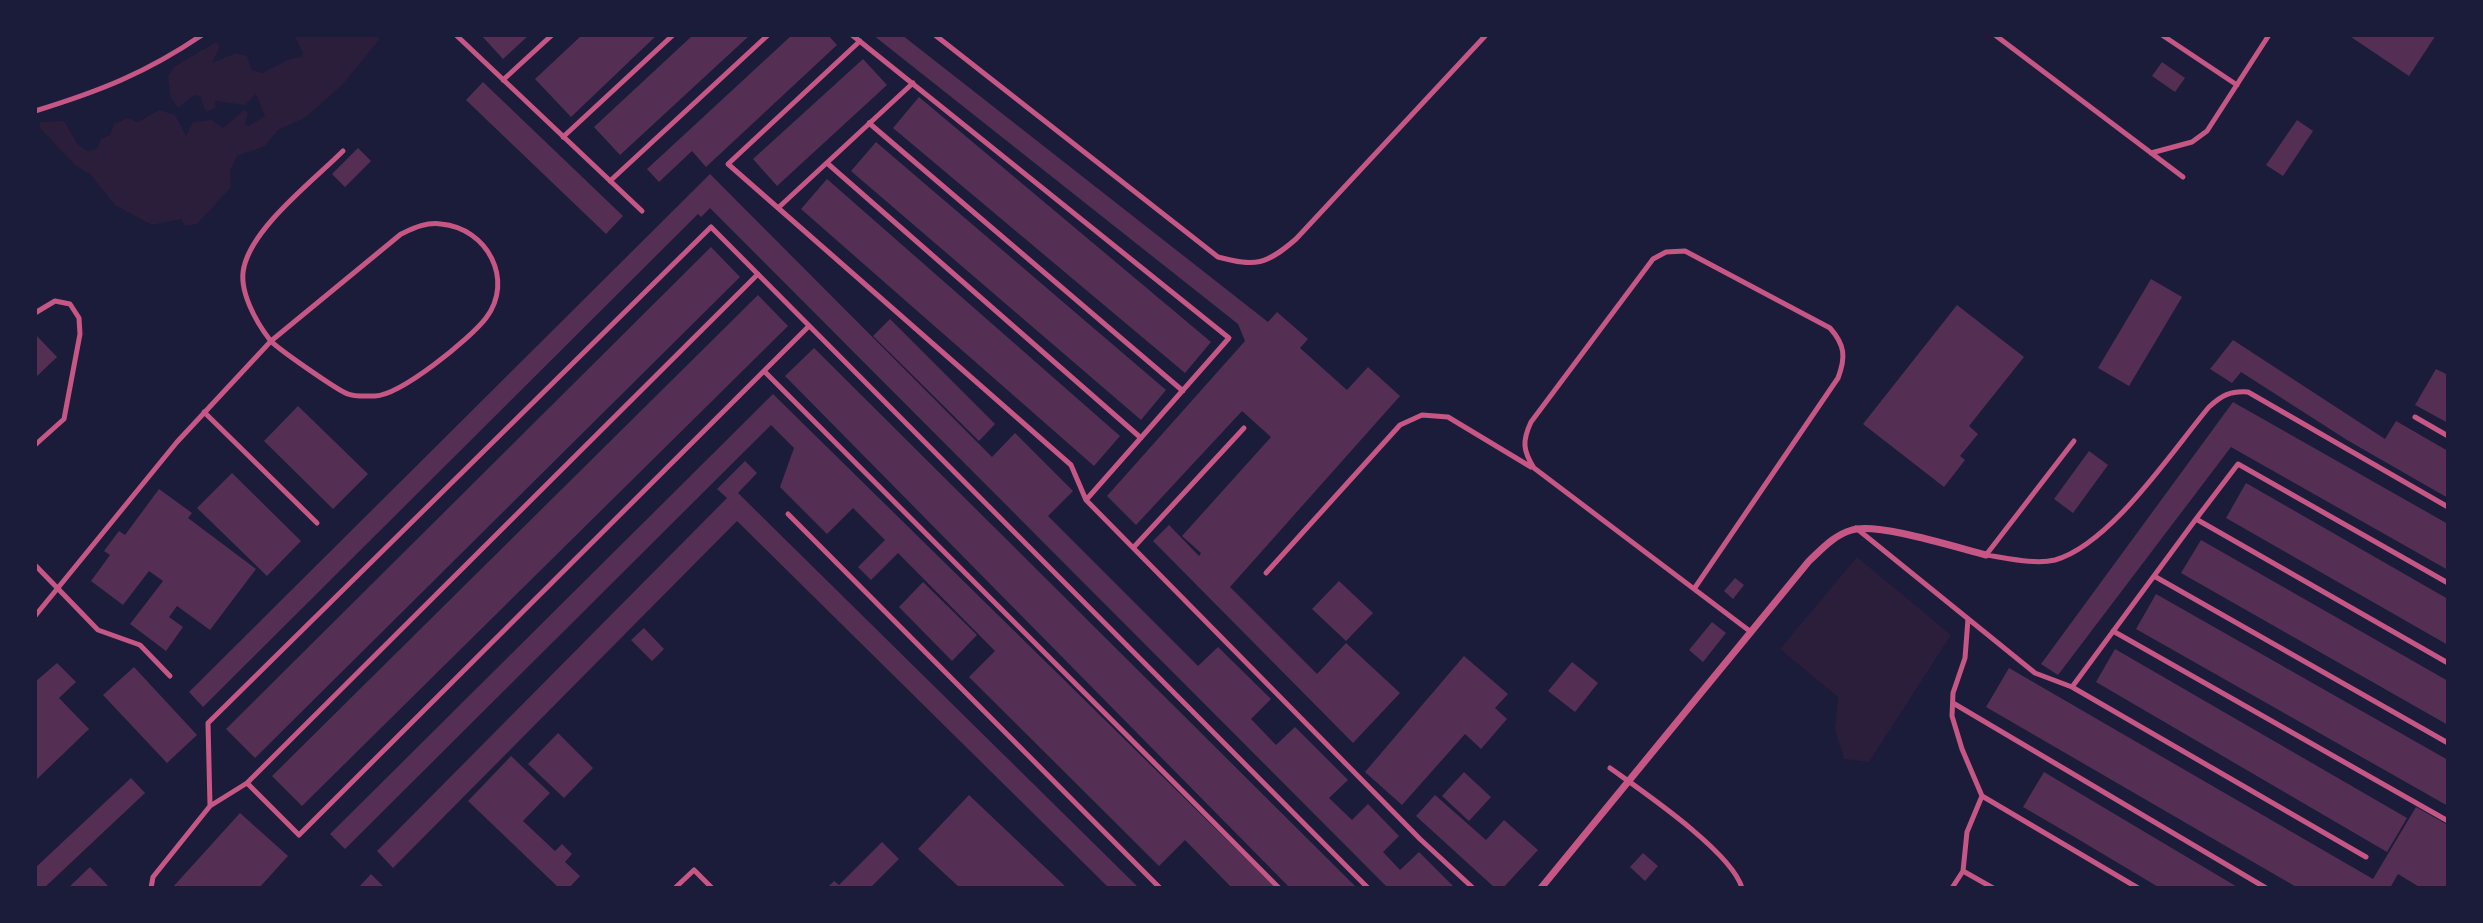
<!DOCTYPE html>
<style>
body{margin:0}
#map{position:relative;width:2483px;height:923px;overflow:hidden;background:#1b1b3a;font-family:"Crimson Pro",serif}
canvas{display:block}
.frame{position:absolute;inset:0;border:37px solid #1b1b3a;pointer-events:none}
</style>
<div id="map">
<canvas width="2483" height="923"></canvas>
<div class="frame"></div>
</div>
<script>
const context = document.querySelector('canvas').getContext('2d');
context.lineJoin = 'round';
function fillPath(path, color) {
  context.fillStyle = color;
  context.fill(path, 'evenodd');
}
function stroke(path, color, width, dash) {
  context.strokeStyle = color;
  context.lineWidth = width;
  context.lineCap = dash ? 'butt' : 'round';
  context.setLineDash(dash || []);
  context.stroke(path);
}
fillPath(new Path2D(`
 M 294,35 L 376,35 L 379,40 L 342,85 L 306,117 L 278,130 L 265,146 L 237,156 L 230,171 L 231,187 L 197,224 L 185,226 L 181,219 L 152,225 L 115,205 L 91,175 L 75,165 L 40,128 L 40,122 L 64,121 L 78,145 L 88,151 L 97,149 L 101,139 L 110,135 L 114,124 L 127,118 L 138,122 L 159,110 L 175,115 L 186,136 L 193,122 L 212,120 L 223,128 L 244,110 L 248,113 L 245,124 L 249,126 L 265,116 L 256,94 L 245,105 L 215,101 L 216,108 L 206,112 L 200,96 L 194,95 L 178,108 L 171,98 L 168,77 L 174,67 L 216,42 L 220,46 L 212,63 L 236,53 L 247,56 L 252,70 L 262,73 L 290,59 L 301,57 L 303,53 Z
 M 1857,557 L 1951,635 L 1869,762 L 1844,759 L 1835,729 L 1838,697 L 1780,649 Z`), '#2a1e3b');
fillPath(new Path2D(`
 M 481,35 L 529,35 L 503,59 Z
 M 582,35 L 657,35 L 571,117 L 535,79 Z
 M 693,35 L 750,35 L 620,155 L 594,127 Z
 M 792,35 L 828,35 L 837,45 L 706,167 L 692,151 L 659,182 L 647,169 Z
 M 873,35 L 902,35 L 1268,322 L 1277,312 L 1308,339 L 1300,348 L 1347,390 L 1368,367 L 1400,396 L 1230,587 L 1317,674 L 1346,643 L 1400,693 L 1353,743 L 1153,541 L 1169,525 L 1199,556 L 1201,553 L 1182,536 L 1271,437 L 1242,411 L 1136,525 L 1107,496 L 1245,341 L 1238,324 Z
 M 2348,35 L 2436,35 L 2409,76 Z
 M 863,59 L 887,85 L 777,186 L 753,159 Z
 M 2162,62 L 2185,78 L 2175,92 L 2152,76 Z
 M 483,82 L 623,216 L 606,234 L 466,100 Z
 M 919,97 L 1211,342 L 1185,373 L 893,128 Z
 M 2297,120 L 2313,131 L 2283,176 L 2266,165 Z
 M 876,142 L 1166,390 L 1141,420 L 851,171 Z
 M 358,148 L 371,161 L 345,187 L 332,174 Z
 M 710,174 L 992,457 L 1015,433 L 1073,491 L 1048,516 L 1198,666 L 1218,647 L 1271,699 L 1251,719 L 1276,745 L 1295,727 L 1348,780 L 1329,798 L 1352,820 L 1368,804 L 1399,836 L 1383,852 L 1400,870 L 1419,852 L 1455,888 L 1388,888 L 710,208 L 701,217 L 698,214 L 203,707 L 189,692 Z
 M 827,179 L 1120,436 L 1094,466 L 801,209 Z
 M 711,247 L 740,277 L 255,758 L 226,729 Z
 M 2151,279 L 2182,297 L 2129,386 L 2098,368 Z
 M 758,295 L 788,326 L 302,806 L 272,776 Z
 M 1957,305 L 2024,357 L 1969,426 L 1978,434 L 1960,456 L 1965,460 L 1944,487 L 1863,424 Z
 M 890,319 L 995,424 L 979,441 L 873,336 Z
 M 35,334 L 57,357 L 35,378 Z
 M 2233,340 L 2385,439 L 2396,421 L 2448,451 L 2448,498 L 2347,440 L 2241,372 L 2232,383 L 2210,369 Z
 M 814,348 L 1357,888 L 1290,888 L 785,376 Z
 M 2436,369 L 2448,375 L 2448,423 L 2415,405 Z
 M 773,394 L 1276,888 L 1232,888 L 1185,840 L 1159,866 L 969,677 L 995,651 L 898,553 L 871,580 L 858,567 L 885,540 L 853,508 L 827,534 L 780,487 L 794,448 L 771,425 L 345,849 L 330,834 Z
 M 2233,402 L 2448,524 L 2448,570 L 2231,447 L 2058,675 L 2041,664 Z
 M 298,406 L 368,474 L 333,509 L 264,441 Z
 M 2089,451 L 2108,465 L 2073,513 L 2054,499 Z
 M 745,461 L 757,473 L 738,493 L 1139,888 L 1109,888 L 737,521 L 393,868 L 377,851 L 727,498 L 717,489 Z
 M 232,473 L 301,541 L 267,576 L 197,508 Z
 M 2246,483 L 2448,599 L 2448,645 L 2226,518 Z
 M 159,489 L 192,513 L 188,518 L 256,569 L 210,630 L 177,606 L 169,617 L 183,627 L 166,651 L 130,624 L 163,581 L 149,571 L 123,605 L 91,581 L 110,555 L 104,551 L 119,531 L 125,535 Z
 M 2201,540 L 2448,681 L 2448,725 L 2181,573 Z
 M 1735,578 L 1744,585 L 1733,599 L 1724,591 Z
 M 1339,581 L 1373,613 L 1346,641 L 1312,609 Z
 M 923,582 L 977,635 L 952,661 L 899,607 Z
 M 2156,594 L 2448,760 L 2448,806 L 2136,629 Z
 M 1712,622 L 1726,633 L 1703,662 L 1689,650 Z
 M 644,628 L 664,649 L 652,661 L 631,640 Z
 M 2115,649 L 2407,818 L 2387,852 L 2096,682 Z
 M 1464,656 L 1508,694 L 1495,708 L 1507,719 L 1481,749 L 1465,734 L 1402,805 L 1365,772 Z
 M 1572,662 L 1598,683 L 1575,712 L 1548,691 Z
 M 57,663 L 76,682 L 59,698 L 89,729 L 35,781 L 35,682 Z
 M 134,667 L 197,735 L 167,763 L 103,695 Z
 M 2009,668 L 2373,879 L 2416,807 L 2448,825 L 2448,888 L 2421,888 L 2398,874 L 2390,888 L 2298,888 L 1986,707 Z
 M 558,733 L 593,768 L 564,798 L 528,764 Z
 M 511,756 L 550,793 L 523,821 L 555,851 L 562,844 L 572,854 L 565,862 L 580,876 L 569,888 L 559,888 L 468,801 Z
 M 1464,772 L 1491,797 L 1469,821 L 1442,796 Z
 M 2044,772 L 2086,797 L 2239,888 L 2160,888 L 2066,832 L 2023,807 Z
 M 131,778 L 145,793 L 44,888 L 35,888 L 35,868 Z
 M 969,795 L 1067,888 L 960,888 L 918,849 Z
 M 1435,795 L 1486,840 L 1504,820 L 1538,850 L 1503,888 L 1495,888 L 1416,816 Z
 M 240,813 L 288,856 L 259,888 L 172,888 Z
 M 882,842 L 899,859 L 870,888 L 827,888 L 834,881 L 839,885 Z
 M 1643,853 L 1658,866 L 1645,881 L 1630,867 Z
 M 90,867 L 110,888 L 68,888 Z
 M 371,874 L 385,888 L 358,888 Z`), '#542f53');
stroke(new Path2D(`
 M 456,35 L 642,211
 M 852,35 L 1229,338 L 1086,500 L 1420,839 L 1473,888
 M 935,35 L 1218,257 C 1256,267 1266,265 1296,239 L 1486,35
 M 1995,35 L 2183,177
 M 2162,35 L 2237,85
 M 860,41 L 728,164 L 1071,465 L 1086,500
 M 503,80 L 552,35
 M 35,111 C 100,91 146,73 202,35
 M 869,123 L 1183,391
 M 563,137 L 673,35
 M 2151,153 L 2192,142 L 2207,131 L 2269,35
 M 827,163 L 1141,438
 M 610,181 L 768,35
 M 778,208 L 913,83
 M 35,313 L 55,301 L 70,304 L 79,318 L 80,334 L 64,419 L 35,445
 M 764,371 L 1279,888
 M 204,412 L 317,523
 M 2415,417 L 2448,436
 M 2074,441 L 1986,555 C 2007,558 2035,565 2055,560 C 2111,544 2172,451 2209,407 C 2222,395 2230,391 2248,392 L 2448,507
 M 788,514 L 1160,888
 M 2196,519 L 2238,464 L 2448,583
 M 1856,528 L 2035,673 L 2072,687 L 2196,519 L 2448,663
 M 1133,548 L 1244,428
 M 35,565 L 98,630 L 140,645 L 170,676
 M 1266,573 L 1400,425 L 1422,415 L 1448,417 L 1531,467
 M 2154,576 L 2448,743
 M 1694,589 L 1838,378 C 1846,357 1845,345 1830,328 L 1685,251 L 1666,252 L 1653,259 L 1531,422 C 1522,441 1523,451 1534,468 L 1751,632
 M 35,616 L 177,442 L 271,341 L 401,234 C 414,228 426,222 441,224 C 487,228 515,280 486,318 C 470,339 401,395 375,396 C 367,396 355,397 348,394 C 340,392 275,347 270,340 C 256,322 238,290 244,267 C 253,227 313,181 343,151
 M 2113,631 L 2448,821
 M 2072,687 L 2366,857
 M 1953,703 L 2266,888
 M 1610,768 C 1642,791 1732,852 1742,888
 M 247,783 L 299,835 L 809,326
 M 1982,796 L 2138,888
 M 210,806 L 247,783 L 758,274
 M 1963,871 L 1993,888
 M 151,888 L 153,877 L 210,806 L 208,723 L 711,227 L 1368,888
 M 675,888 L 694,870 L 712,888
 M 1952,888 L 1963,871 L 1967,832 L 1982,796 L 1962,749 L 1952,716 L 1953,693 L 1965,658 L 1968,619`), '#c65784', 5);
stroke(new Path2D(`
 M 1541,888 L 1809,561 C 1822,549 1834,535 1852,530 C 1877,522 1958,548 1986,555`), '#c65784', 7);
</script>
